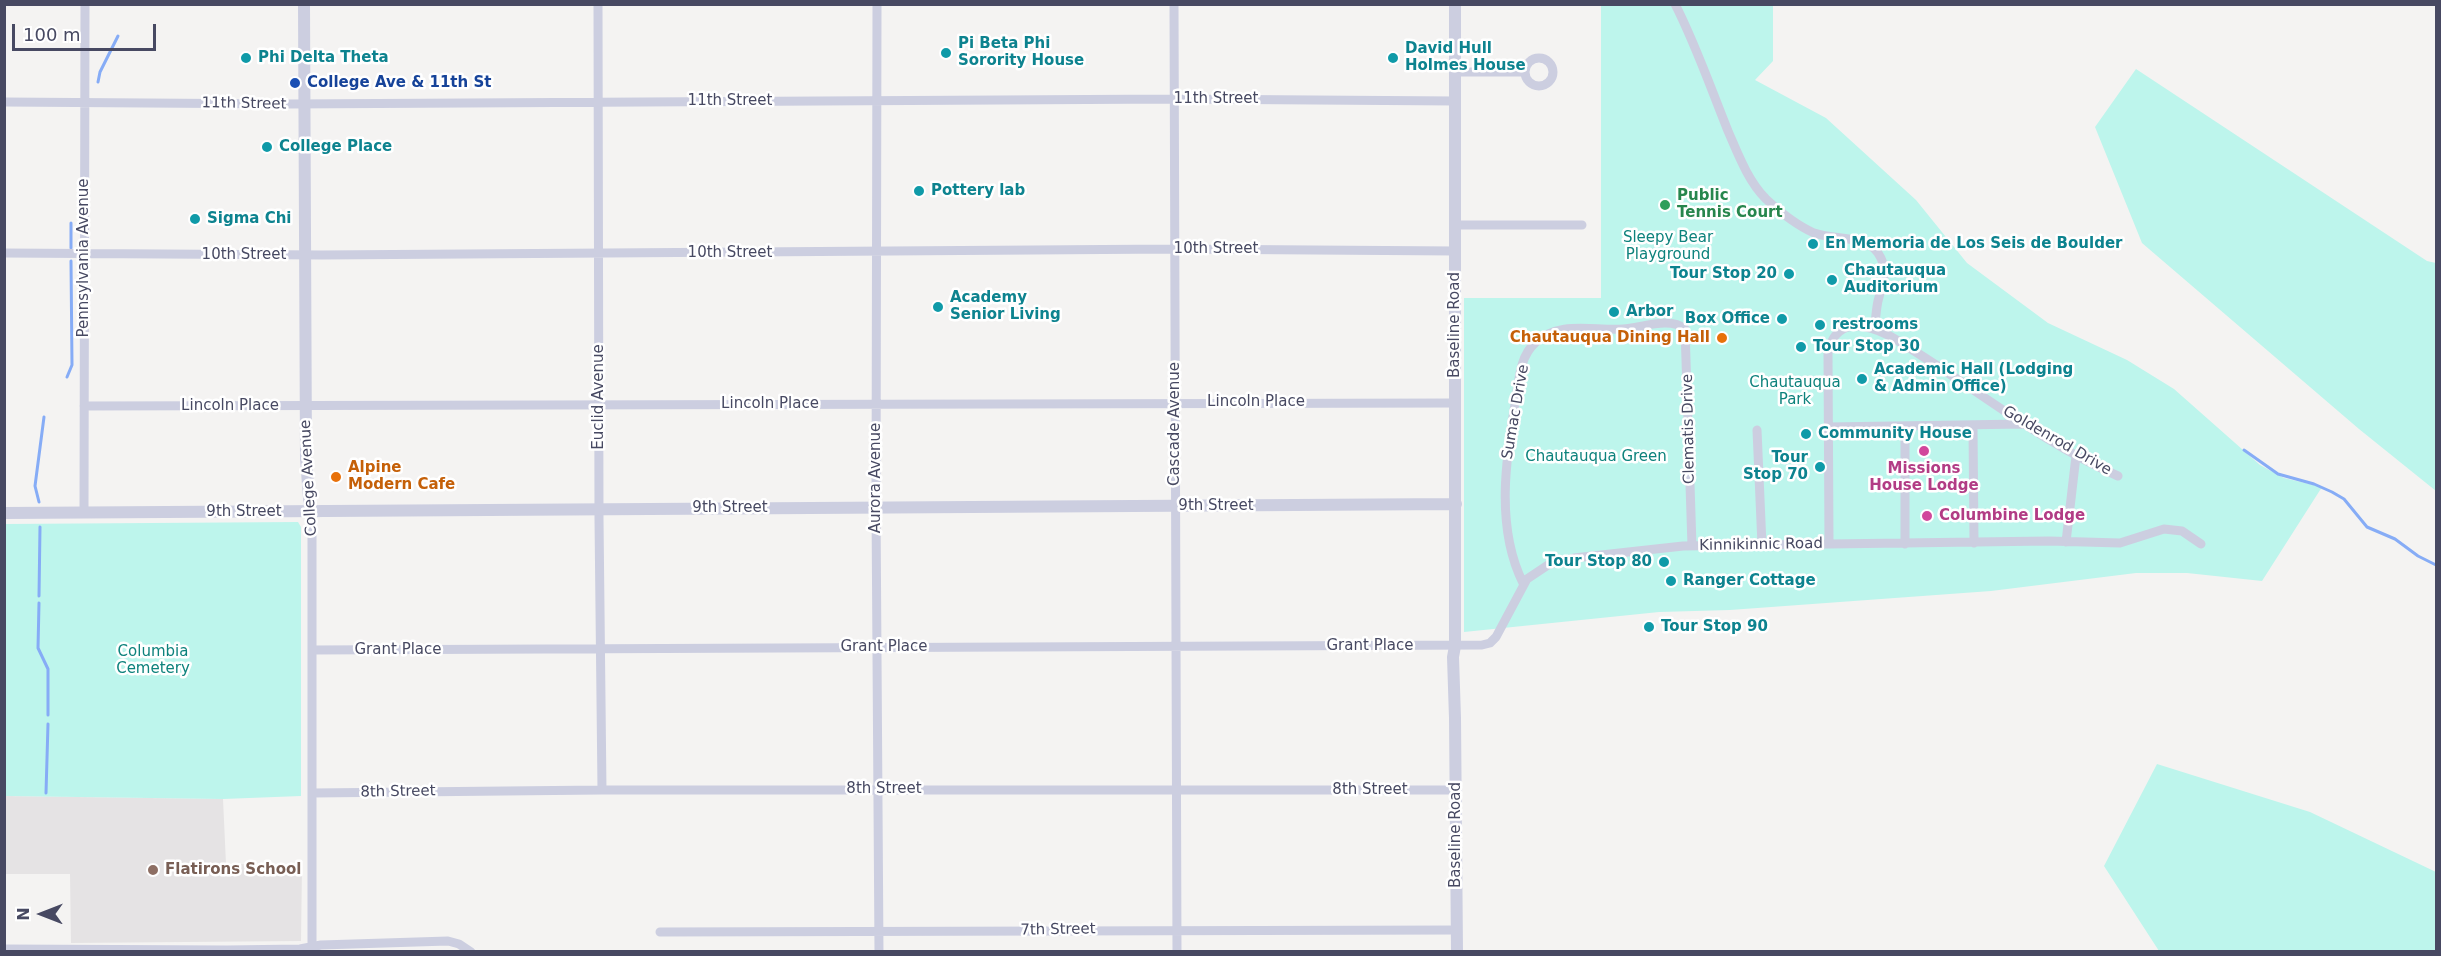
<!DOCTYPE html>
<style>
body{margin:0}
#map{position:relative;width:2441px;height:956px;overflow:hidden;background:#f4f3f2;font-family:"DejaVu Sans",sans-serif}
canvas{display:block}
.frame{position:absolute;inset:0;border:6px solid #474962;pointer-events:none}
.north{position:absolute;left:12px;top:884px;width:60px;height:60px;-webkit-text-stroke:4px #fff;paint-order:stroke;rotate:270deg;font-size:16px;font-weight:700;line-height:24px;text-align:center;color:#474962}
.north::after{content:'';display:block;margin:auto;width:21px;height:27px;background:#474962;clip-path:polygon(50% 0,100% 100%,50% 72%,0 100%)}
.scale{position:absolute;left:12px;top:24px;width:144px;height:27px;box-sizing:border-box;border:3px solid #474962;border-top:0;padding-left:8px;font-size:18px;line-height:21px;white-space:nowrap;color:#474962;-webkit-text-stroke:4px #fff;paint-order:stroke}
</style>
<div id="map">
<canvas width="2441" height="956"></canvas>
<div class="frame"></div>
<div class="north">N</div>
<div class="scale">100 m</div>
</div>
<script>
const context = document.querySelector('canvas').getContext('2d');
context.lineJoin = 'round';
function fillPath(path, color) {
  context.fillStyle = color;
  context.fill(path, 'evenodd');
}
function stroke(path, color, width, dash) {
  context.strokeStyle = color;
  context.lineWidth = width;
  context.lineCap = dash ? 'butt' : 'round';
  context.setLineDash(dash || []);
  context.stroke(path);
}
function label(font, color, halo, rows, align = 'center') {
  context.font = font + ' "DejaVu Sans",sans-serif';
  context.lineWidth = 5;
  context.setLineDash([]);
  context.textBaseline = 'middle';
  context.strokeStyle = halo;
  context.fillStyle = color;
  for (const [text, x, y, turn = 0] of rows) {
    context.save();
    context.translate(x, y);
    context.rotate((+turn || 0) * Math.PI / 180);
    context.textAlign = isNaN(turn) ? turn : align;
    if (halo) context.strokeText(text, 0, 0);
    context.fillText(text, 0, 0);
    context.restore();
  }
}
fillPath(new Path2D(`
 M 4,796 L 223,799 L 226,864 L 302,865 L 301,941 L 71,943 L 70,874 L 5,874 Z`), '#e5e3e4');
fillPath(new Path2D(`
 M 1601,5 L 1773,5 L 1773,61 L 1755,80 L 1826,118 L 1916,200 L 1967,263 L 2048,323 L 2127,360 L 2174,389 L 2260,465 L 2284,478 L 2322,487 L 2262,581 L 2187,573 L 2136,573 L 1991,591 L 1730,610 L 1659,612 L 1464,632 L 1464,298 L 1601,298 Z
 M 2136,69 L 2427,261 L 2436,263 L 2436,491 L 2359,429 L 2142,243 L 2095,127 Z
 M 298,522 L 301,527 L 301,796 L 223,799 L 5,796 L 5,524 Z
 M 2157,764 L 2310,812 L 2436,872 L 2436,951 L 2159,951 L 2104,866 Z`), '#bdf5ec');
stroke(new Path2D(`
 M 98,82 L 100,72 L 118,36
 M 71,223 L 71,248
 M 67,377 L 72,365 L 71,261
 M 2244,450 L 2278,474 L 2314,484 L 2332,492 L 2344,499 L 2367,527 L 2395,539 L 2418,556 L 2436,565
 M 39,502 L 35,486 L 44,417
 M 39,596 L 40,527
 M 39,603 L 38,648 L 48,669 L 48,715
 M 46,793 L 48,724`), '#86acf6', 3);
stroke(new Path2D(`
 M 598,4 L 599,519 L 602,790
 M 877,4 L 876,507 L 879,952
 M 1174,4 L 1177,952
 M 1675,4 C 1696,45 1711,89 1728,131 C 1738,154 1748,181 1766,199 C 1780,212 1796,225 1814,233 C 1833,240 1866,235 1878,253 C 1890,271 1882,284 1878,301 C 1876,310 1876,319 1874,328
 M1525 72a14 14 0 1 1 28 0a14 14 0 1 1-28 0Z
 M 1455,72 L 1525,72
 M 4,102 L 289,104 L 1175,99 L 1455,101
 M 1455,225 L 1582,225
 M 4,253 L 322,255 L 1174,249 L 1455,251
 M 84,406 L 1456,403
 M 1905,426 L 1905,544
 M 1973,426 L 1974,543
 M 1828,427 L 2023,424
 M 1757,430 L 1762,545
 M 310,510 L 312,526 L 312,952
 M 84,512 L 85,4
 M 2066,542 L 2076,456
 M 1829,544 L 1828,353 C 1835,318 1864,323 1888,335 C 1966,380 2035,440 2118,476
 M 1523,583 C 1495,527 1506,457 1516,398 C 1519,380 1520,356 1535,343 C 1559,320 1593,331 1623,329 C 1641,328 1670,316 1685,329 L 1692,546
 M 312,650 L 1482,645 L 1490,643 L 1496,637 L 1527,579 L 1548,565 L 1574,558 L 1683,546 L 2049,541 L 2120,543 L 2164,529 L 2182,531 L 2201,544
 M 313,793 L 602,790 L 1455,790
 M 660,932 L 1457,930
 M 4,949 L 227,950 L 300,949 L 321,945 L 448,941 L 459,944 L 471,952`), '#cccee0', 9);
stroke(new Path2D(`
 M 304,4 L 306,459 L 310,510
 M 1455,4 L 1455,646 L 1453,657 L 1455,718 L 1457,952
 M 4,513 L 1456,504`), '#cccee0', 12);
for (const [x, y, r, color] of [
 [946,53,6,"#0f9aa8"],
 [246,58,6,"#0f9aa8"],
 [1393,58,6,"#0f9aa8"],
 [295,83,6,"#1a4fb4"],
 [267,147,6,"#0f9aa8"],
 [919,191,6,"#0f9aa8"],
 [1665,205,6,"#2e9e5b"],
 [195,219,6,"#0f9aa8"],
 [1813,244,6,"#0f9aa8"],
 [1789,274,6,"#0f9aa8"],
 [1832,280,6,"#0f9aa8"],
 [938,307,6,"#0f9aa8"],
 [1614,312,6,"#0f9aa8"],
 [1782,319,6,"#0f9aa8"],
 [1820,325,6,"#0f9aa8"],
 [1722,338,6,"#e8710a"],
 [1801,347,6,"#0f9aa8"],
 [1862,379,6,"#0f9aa8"],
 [1806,434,6,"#0f9aa8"],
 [1924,451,6,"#d1479c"],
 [1820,467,6,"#0f9aa8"],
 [336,477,6,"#e8710a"],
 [1927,516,6,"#d1479c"],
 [1664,562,6,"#0f9aa8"],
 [1671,581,6,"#0f9aa8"],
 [1649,627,6,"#0f9aa8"],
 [153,870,6,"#8d6e63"]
]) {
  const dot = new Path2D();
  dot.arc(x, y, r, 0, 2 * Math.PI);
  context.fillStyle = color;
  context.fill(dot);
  stroke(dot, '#fff', 2);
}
label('bold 15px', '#0d838f', '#fff', [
 ["Pi Beta Phi",958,44],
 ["Sorority House",958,61],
 ["David Hull",1405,49],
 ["Holmes House",1405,66],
 ["Phi Delta Theta",258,58],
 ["College Place",279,147],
 ["Pottery lab",931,191],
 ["Sigma Chi",207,219],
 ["En Memoria de Los Seis de Boulder",1825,244],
 ["Chautauqua",1844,271],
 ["Auditorium",1844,288],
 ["Tour Stop 20",1777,274,"right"],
 ["Academy",950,298],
 ["Senior Living",950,315],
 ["Arbor",1626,312],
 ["Box Office",1770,319,"right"],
 ["restrooms",1832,325],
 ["Tour Stop 30",1813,347],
 ["Academic Hall (Lodging",1874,370],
 ["& Admin Office)",1874,387],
 ["Community House",1818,434],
 ["Tour",1808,458,"right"],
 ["Stop 70",1808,475,"right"],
 ["Tour Stop 80",1652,562,"right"],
 ["Ranger Cottage",1683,581],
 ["Tour Stop 90",1661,627]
], 'left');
label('bold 15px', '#164399', '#fff', [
 ["College Ave & 11th St",307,83]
], 'left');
label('15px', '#474962', '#fff', [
 ["11th Street",1216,99],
 ["11th Street",730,101],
 ["11th Street",244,104,1],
 ["10th Street",1216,249],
 ["10th Street",730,253],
 ["10th Street",244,255],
 ["Pennsylvania Avenue",84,258,-90],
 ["Baseline Road",1455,325,-90],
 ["Euclid Avenue",599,397,-90],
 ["Lincoln Place",1256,402],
 ["Lincoln Place",770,404],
 ["Lincoln Place",230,406],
 ["Sumac Drive",1516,412,-80],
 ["Cascade Avenue",1175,424,-90],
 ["Clematis Drive",1689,429,-91],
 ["Goldenrod Drive",2057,441,30],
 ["College Avenue",309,478,-93],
 ["Aurora Avenue",876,478,-90],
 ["9th Street",1216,506],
 ["9th Street",730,508],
 ["9th Street",244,512],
 ["Kinnikinnic Road",1761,545,-1],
 ["Grant Place",1370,646],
 ["Grant Place",884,647],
 ["Grant Place",398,650],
 ["8th Street",884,789],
 ["8th Street",1370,790],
 ["8th Street",398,792,-1],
 ["Baseline Road",1456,835,-90],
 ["7th Street",1058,930,-1]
]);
label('bold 15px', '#27864d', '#fff', [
 ["Public",1677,196],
 ["Tennis Court",1677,213]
], 'left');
label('15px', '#0d827c', '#fff', [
 ["Sleepy Bear",1668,238],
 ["Playground",1668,255],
 ["Chautauqua",1795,383],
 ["Park",1795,400],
 ["Chautauqua Green",1596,457],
 ["Columbia",153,652],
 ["Cemetery",153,669]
]);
label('bold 15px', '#c56008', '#fff', [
 ["Chautauqua Dining Hall",1710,338],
 ["Alpine",348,468,"left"],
 ["Modern Cafe",348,485,"left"]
], 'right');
label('bold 15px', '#b23c85', '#fff', [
 ["Missions",1924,469],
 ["House Lodge",1924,486],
 ["Columbine Lodge",1939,516,"left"]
]);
label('bold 15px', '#785e54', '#fff', [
 ["Flatirons School",165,870]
], 'left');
</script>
